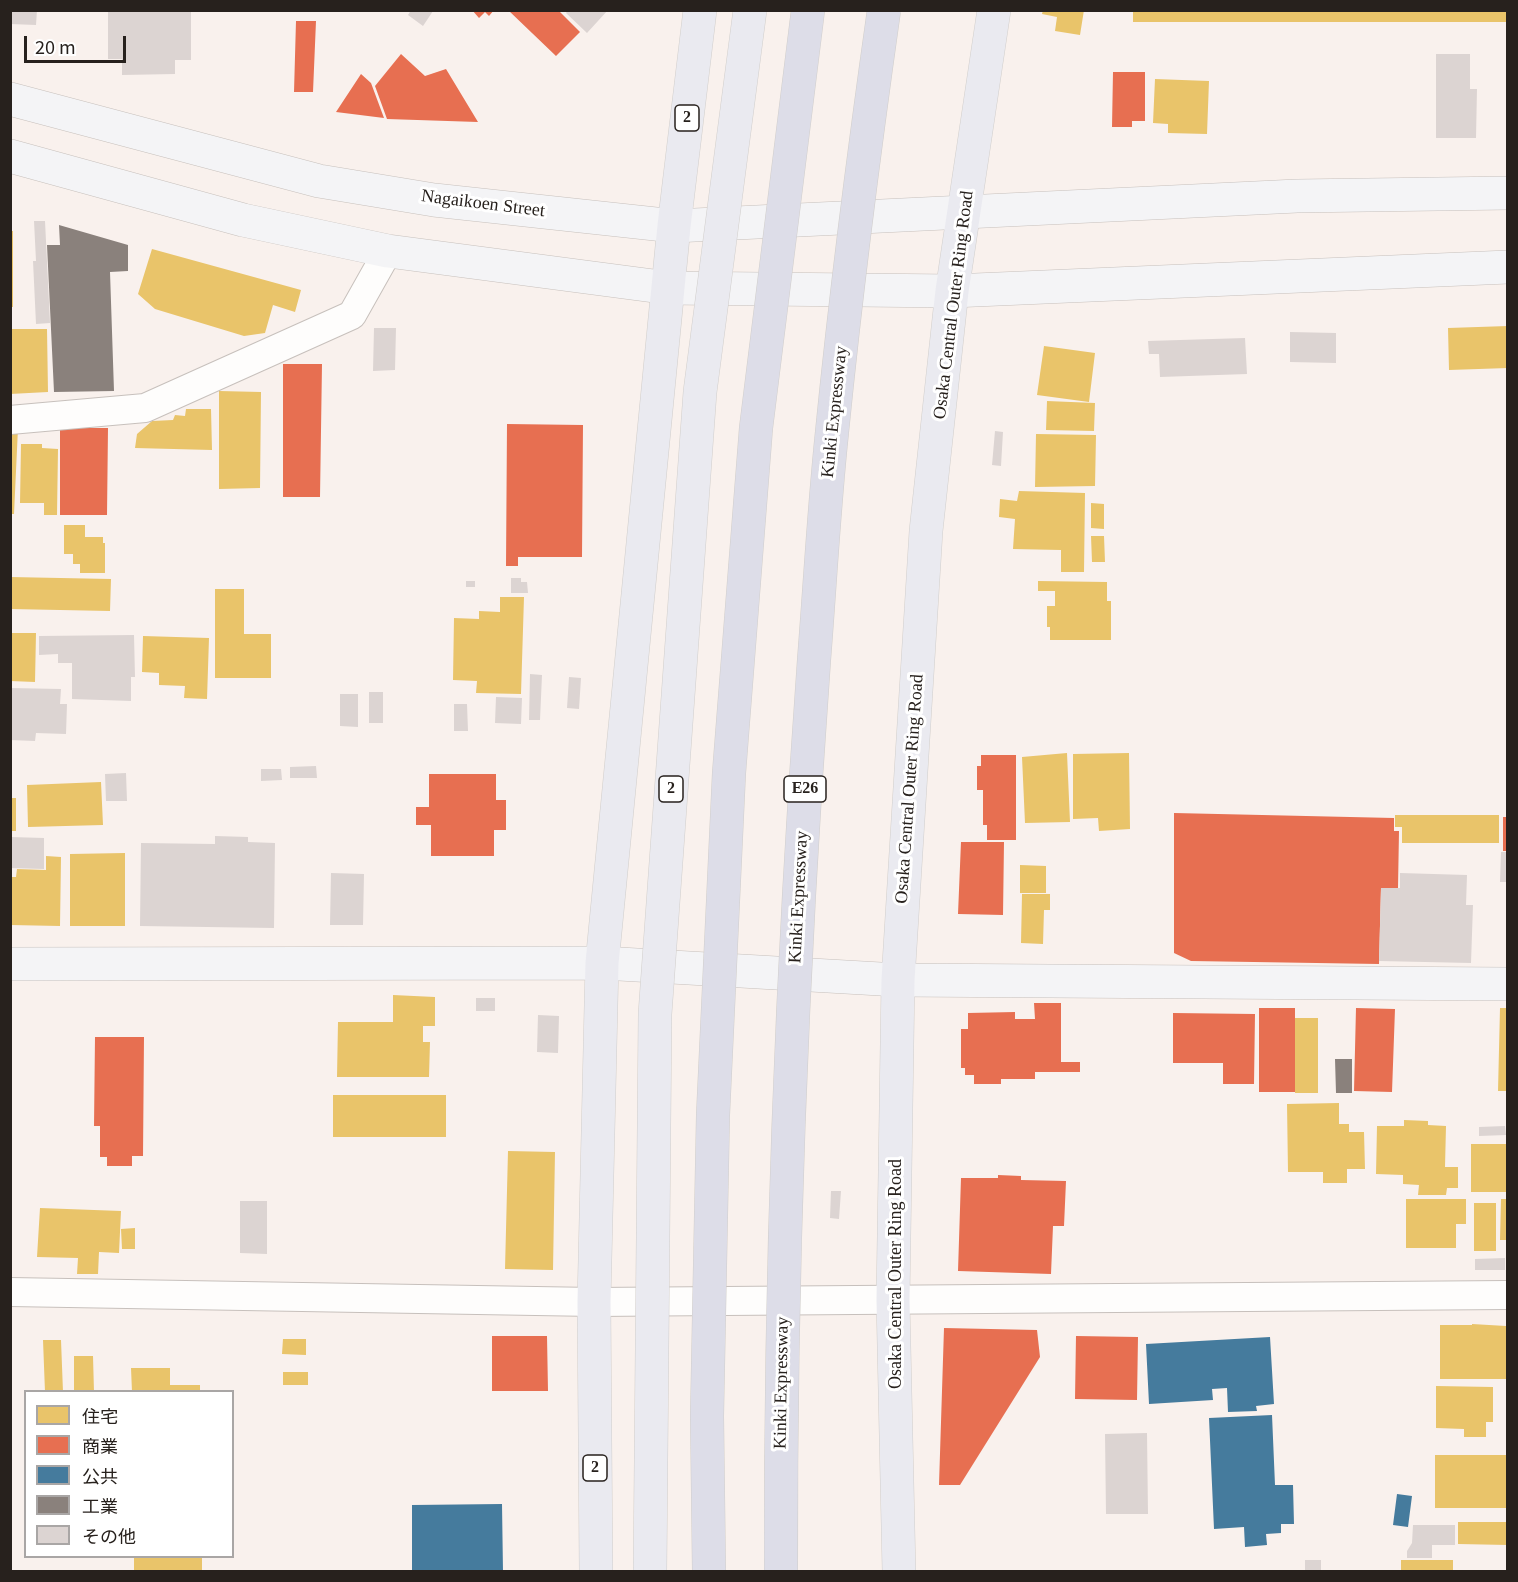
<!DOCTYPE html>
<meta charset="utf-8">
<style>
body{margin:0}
#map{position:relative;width:1518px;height:1582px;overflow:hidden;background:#f9f1ed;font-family:Georgia,"Noto Sans JP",serif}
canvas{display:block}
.frame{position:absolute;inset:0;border:12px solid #27211d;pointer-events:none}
.legend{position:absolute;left:24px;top:1390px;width:210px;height:168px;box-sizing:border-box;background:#fff;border:2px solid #a9a6a5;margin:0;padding:8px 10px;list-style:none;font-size:18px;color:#27211d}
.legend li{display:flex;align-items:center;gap:12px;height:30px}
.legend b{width:30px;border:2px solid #a9a6a5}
.scale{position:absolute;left:24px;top:36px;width:102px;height:27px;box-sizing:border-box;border:3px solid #27211d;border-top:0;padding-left:8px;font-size:18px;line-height:21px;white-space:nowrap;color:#27211d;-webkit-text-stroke:4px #fff;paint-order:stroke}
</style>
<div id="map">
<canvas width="1518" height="1582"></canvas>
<div class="frame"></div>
<ul class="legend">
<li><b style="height:16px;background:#e9c46a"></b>住宅</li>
<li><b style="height:16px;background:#e76f51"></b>商業</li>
<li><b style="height:16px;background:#457b9d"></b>公共</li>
<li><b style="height:16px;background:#8a817c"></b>工業</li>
<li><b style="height:16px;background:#dcd4d2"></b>その他</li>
</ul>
<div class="scale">20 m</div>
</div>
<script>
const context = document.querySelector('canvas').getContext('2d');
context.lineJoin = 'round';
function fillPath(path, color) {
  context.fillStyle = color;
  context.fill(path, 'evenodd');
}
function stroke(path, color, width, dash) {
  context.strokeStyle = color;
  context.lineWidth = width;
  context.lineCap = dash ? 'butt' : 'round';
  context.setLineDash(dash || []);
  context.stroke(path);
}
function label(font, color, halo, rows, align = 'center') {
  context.font = font + ' Georgia,serif';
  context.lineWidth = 6;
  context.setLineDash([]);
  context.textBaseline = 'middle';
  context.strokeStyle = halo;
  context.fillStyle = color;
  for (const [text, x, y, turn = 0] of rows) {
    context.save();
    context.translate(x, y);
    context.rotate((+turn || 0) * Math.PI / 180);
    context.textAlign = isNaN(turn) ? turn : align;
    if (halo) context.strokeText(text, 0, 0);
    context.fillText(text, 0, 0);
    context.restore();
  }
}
fillPath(new Path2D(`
 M 1043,10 L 1084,10 L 1080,35 L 1055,31 L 1057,17 L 1042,14 Z
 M 1133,10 L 1508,10 L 1508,22 L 1133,22 Z
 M 1155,79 L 1209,81 L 1207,134 L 1168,133 L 1168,124 L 1153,123 Z
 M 10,231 L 13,231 L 13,307 L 10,307 Z
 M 152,249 L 301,290 L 295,312 L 273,305 L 265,333 L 244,336 L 155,309 L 138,294 Z
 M 1508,326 L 1508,368 L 1449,370 L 1448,328 Z
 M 10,329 L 47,329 L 48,392 L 10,394 Z
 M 1044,346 L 1095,353 L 1089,402 L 1037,395 Z
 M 219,391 L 261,392 L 260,488 L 219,489 Z
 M 1047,401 L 1095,403 L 1094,431 L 1046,430 Z
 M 186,409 L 211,409 L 212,450 L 135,448 L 137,434 L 152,421 L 173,420 L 175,415 L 185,416 Z
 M 10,428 L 18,428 L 14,514 L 10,514 Z
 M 1036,434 L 1096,435 L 1095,486 L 1035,487 Z
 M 21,444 L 42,444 L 42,448 L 58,449 L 57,515 L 44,515 L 44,503 L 20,503 Z
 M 1019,491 L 1085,493 L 1084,572 L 1061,572 L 1061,550 L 1013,549 L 1015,519 L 999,517 L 1000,499 L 1017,501 Z
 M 1091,503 L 1104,504 L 1104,529 L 1091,528 Z
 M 64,525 L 85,525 L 85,537 L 103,537 L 103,543 L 105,543 L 105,573 L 80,573 L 80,564 L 73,564 L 73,554 L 64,554 Z
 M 1091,536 L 1104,536 L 1105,562 L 1092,562 Z
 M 10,577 L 111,579 L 110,611 L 10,609 Z
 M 1038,581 L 1107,582 L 1107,601 L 1111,601 L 1111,640 L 1050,640 L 1050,627 L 1047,627 L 1047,606 L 1055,606 L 1055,591 L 1038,591 Z
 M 215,589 L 244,589 L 244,634 L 271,634 L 271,678 L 215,678 Z
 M 500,597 L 524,597 L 521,694 L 476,693 L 477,681 L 453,680 L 454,618 L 479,619 L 479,611 L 500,612 Z
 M 10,633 L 36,633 L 35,682 L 10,681 Z
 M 143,636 L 209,638 L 207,699 L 184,698 L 185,686 L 159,685 L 159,673 L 142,672 Z
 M 1067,753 L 1070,822 L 1025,823 L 1022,757 Z
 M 1129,753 L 1130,829 L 1099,831 L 1098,818 L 1073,819 L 1073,754 Z
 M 101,782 L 103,825 L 28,827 L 27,785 Z
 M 10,798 L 16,798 L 16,831 L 10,831 Z
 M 1395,815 L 1499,815 L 1499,843 L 1402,843 L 1402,827 L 1395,827 Z
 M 125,853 L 125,926 L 70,926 L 70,854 Z
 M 46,856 L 61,857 L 60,926 L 10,925 L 10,877 L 16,877 L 17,869 L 46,870 Z
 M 1020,865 L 1046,866 L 1046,893 L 1020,893 Z
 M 1022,894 L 1050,894 L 1050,910 L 1044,910 L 1043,944 L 1021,943 Z
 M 393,995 L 435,997 L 435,1026 L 423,1026 L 423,1042 L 430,1042 L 429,1077 L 337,1077 L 338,1022 L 393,1022 Z
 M 1500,1008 L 1508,1008 L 1508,1091 L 1498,1091 Z
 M 1295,1018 L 1318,1018 L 1318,1093 L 1295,1093 Z
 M 333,1095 L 446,1095 L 446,1137 L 333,1137 Z
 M 1339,1103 L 1339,1124 L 1349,1124 L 1349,1132 L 1364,1132 L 1365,1169 L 1347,1169 L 1347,1183 L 1323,1183 L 1323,1172 L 1288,1172 L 1287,1104 Z
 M 1404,1120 L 1428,1121 L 1428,1125 L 1446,1126 L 1445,1167 L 1458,1167 L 1458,1188 L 1447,1188 L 1446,1195 L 1418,1195 L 1419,1185 L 1403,1184 L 1403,1175 L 1376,1174 L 1377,1126 L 1404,1126 Z
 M 1471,1144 L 1508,1144 L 1508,1192 L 1471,1192 Z
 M 508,1151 L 555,1152 L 553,1270 L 505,1269 Z
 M 1406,1199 L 1466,1199 L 1466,1224 L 1456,1224 L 1456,1248 L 1406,1248 Z
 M 1501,1199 L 1508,1199 L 1508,1240 L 1500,1240 Z
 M 1474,1203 L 1496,1203 L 1496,1251 L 1474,1251 Z
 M 40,1208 L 121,1211 L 119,1253 L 99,1252 L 98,1274 L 77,1274 L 78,1258 L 37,1257 Z
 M 135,1228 L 135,1249 L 122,1249 L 121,1229 Z
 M 1472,1324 L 1506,1326 L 1506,1379 L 1440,1379 L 1440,1325 L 1472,1325 Z
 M 283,1339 L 306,1339 L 306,1355 L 282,1354 Z
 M 43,1340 L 61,1340 L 63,1392 L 45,1392 Z
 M 74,1356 L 93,1356 L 94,1392 L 74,1392 Z
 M 131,1368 L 170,1368 L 170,1385 L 200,1385 L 200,1392 L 132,1392 Z
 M 283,1372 L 308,1372 L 308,1385 L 283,1385 Z
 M 1436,1386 L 1493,1387 L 1493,1422 L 1486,1422 L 1486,1437 L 1464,1437 L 1464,1429 L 1436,1428 Z
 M 1435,1455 L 1508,1455 L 1508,1508 L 1435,1508 Z
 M 1458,1522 L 1508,1522 L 1508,1545 L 1458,1544 Z
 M 134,1556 L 202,1556 L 202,1572 L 134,1572 Z
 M 1401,1560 L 1453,1560 L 1453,1572 L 1401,1572 Z`), '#e9c46a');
fillPath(new Path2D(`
 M 472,10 L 494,10 L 489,16 L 485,12 L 479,18 Z
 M 508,10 L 558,10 L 580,32 L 556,56 Z
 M 296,21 L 316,21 L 313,92 L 294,92 Z
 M 401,54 L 425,76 L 446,69 L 478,122 L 387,119 L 375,86 Z
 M 1113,72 L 1145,72 L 1145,121 L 1132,121 L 1132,127 L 1112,127 Z
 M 361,74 L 371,83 L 384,118 L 336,112 Z
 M 283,364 L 322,364 L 320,497 L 283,497 Z
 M 507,424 L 583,425 L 582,557 L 518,557 L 518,566 L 506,566 Z
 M 60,428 L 108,428 L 107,515 L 60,515 Z
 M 981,755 L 1016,755 L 1016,840 L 987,840 L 987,825 L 983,825 L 983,790 L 977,790 L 977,766 L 981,766 Z
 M 429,774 L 496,774 L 496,800 L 506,800 L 506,830 L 494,830 L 494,856 L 431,856 L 431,825 L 416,825 L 416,807 L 429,807 Z
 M 1174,813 L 1394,818 L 1394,831 L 1399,831 L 1398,888 L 1381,888 L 1379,964 L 1191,961 L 1174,953 Z
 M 1503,817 L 1508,817 L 1508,851 L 1503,851 Z
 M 961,842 L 1004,842 L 1003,915 L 958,914 Z
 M 1034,1003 L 1061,1003 L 1061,1062 L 1080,1062 L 1080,1072 L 1035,1072 L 1035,1079 L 1001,1079 L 1001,1084 L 974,1084 L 974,1075 L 965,1075 L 965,1068 L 961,1068 L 961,1029 L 968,1029 L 968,1013 L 1015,1012 L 1015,1019 L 1035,1019 Z
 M 1259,1008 L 1295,1008 L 1295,1092 L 1259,1092 Z
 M 1356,1008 L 1395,1009 L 1392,1092 L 1354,1091 Z
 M 1173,1013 L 1255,1014 L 1254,1084 L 1223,1084 L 1223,1063 L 1173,1063 Z
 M 95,1037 L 144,1037 L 143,1156 L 132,1156 L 132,1166 L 107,1166 L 107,1157 L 100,1157 L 100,1126 L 94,1126 Z
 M 998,1175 L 1021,1176 L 1021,1180 L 1066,1181 L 1064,1226 L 1053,1226 L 1051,1274 L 958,1271 L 961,1178 L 998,1178 Z
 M 944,1328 L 1037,1330 L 1040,1357 L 960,1485 L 939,1485 Z
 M 492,1336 L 547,1336 L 548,1391 L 492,1391 Z
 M 1076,1336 L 1138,1337 L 1137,1400 L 1075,1399 Z`), '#e76f51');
fillPath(new Path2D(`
 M 1270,1337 L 1274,1404 L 1256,1406 L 1257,1411 L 1228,1412 L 1227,1388 L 1212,1389 L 1213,1400 L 1149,1404 L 1146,1344 Z
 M 1272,1415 L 1275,1485 L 1293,1485 L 1294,1524 L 1281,1524 L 1281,1533 L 1266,1534 L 1267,1545 L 1245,1547 L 1244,1527 L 1214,1529 L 1209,1418 Z
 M 1397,1494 L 1412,1496 L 1408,1527 L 1393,1525 Z
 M 502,1504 L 503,1572 L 412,1572 L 412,1505 Z`), '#457b9d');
fillPath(new Path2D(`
 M 59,225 L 128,245 L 128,271 L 110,272 L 114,391 L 54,392 L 47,245 L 60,245 Z
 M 1335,1059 L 1352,1059 L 1352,1093 L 1336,1093 Z`), '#8a817c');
fillPath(new Path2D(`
 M 10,10 L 37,10 L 36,25 L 10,24 Z
 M 108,10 L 191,10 L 191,60 L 175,60 L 175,74 L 122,75 L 122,59 L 108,59 Z
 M 411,10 L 431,10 L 433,11 L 423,26 L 408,15 Z
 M 568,10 L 608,10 L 587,33 L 566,13 Z
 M 1436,54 L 1470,54 L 1470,89 L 1477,89 L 1476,138 L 1436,138 Z
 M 34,221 L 45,221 L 50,323 L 36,324 L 33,261 L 36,261 Z
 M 374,328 L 396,328 L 395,370 L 373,371 Z
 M 1290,332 L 1336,333 L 1336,363 L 1290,362 Z
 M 1245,338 L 1247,374 L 1160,377 L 1159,354 L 1149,354 L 1148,341 Z
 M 995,431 L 1003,432 L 1001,466 L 992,465 Z
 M 511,578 L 521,578 L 521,582 L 527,582 L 528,593 L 511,593 Z
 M 466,581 L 475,581 L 475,587 L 466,587 Z
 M 134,635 L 135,677 L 131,677 L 131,701 L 72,699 L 72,663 L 58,663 L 58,654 L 39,655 L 39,636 Z
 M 530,674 L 542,675 L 540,720 L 529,720 Z
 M 569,677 L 581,678 L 579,709 L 567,708 Z
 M 10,688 L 61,689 L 60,704 L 67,704 L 66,734 L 36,733 L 35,741 L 10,740 Z
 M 369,692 L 383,692 L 383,723 L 369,723 Z
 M 340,694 L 358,694 L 358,727 L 340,726 Z
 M 496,697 L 522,698 L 521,724 L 495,723 Z
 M 454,704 L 467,704 L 468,731 L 454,731 Z
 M 316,766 L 317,778 L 290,778 L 290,767 Z
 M 261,769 L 281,769 L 282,780 L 261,781 Z
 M 126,773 L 127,801 L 106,801 L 105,774 Z
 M 215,836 L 248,837 L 248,842 L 275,843 L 274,928 L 140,926 L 141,843 L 215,844 Z
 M 10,837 L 44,838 L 44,869 L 10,868 Z
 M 1501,852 L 1508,852 L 1508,882 L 1500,882 Z
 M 331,873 L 364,874 L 363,925 L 330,925 Z
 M 1400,873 L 1467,875 L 1466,905 L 1473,905 L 1471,963 L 1379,961 L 1381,888 L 1400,888 Z
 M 476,998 L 495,998 L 495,1011 L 476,1011 Z
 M 538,1015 L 559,1016 L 558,1053 L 537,1052 Z
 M 1505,1126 L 1506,1135 L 1479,1136 L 1479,1127 Z
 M 831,1191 L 841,1191 L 839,1219 L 830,1218 Z
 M 240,1201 L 267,1201 L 267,1254 L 240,1253 Z
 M 1505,1258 L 1505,1270 L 1475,1270 L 1475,1259 Z
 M 1147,1433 L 1148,1514 L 1106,1514 L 1105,1434 Z
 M 1413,1525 L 1455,1525 L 1455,1545 L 1432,1545 L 1432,1558 L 1407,1558 L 1407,1551 L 1412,1543 Z
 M 1305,1560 L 1321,1560 L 1321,1572 L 1305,1572 Z`), '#dcd4d2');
const street = new Path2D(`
 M 10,420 L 145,408 L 352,315 L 388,251
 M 10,1292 L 594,1302 L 1508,1295`);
const secondary = new Path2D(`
 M 10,99 L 319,181 L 434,200 L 674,226 L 1297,196 L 1508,193
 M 10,156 L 243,220 L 388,251 L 669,288 L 952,291 L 1508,267
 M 10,964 L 602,963 L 898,980 L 1508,984`);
const primary = new Path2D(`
 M 596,1572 L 594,1302 L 602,963 L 674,226 L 700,10
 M 899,1572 L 893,1300 L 898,980 L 926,531 L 952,291 L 994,10`);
stroke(street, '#c7c0bc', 30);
stroke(secondary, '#c7c0bc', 34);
stroke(primary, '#d1cecb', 34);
stroke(street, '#fefdfc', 28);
stroke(secondary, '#f4f4f6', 33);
stroke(primary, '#eaeaf0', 33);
const primaryBridge = new Path2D(`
 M 650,1572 L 655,1014 L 700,392 L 750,10`);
const highwayBridge = new Path2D(`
 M 709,1572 L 707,1416 L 713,1115 L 729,773 L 756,428 L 808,10
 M 781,1572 C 780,1267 792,963 814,660 C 820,584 824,508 832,432 C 846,291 864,151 884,10`);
stroke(primaryBridge, '#d1cecb', 34, []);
stroke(highwayBridge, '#d1cecb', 34, []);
stroke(primaryBridge, '#eaeaf0', 33);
stroke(highwayBridge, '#dddde8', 33);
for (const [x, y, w] of [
 [687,118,24],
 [671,789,24],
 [805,789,42],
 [595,1468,24]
]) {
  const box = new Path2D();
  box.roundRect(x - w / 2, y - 13, w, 26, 4.5);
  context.fillStyle = '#fff';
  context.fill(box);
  stroke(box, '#27211d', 1.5);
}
label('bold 16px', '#27211d', null, [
 ["2",687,118],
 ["2",671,789],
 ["E26",805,789],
 ["2",595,1468]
]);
label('18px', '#27211d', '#fff', [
 ["Nagaikoen Street",483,204,7],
 ["Osaka Central Outer Ring Road",954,305,-83],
 ["Kinki Expressway",835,412,-84],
 ["Osaka Central Outer Ring Road",910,789,-86],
 ["Kinki Expressway",799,897,-87],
 ["Osaka Central Outer Ring Road",896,1274,-90],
 ["Kinki Expressway",782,1383,-89]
]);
</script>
